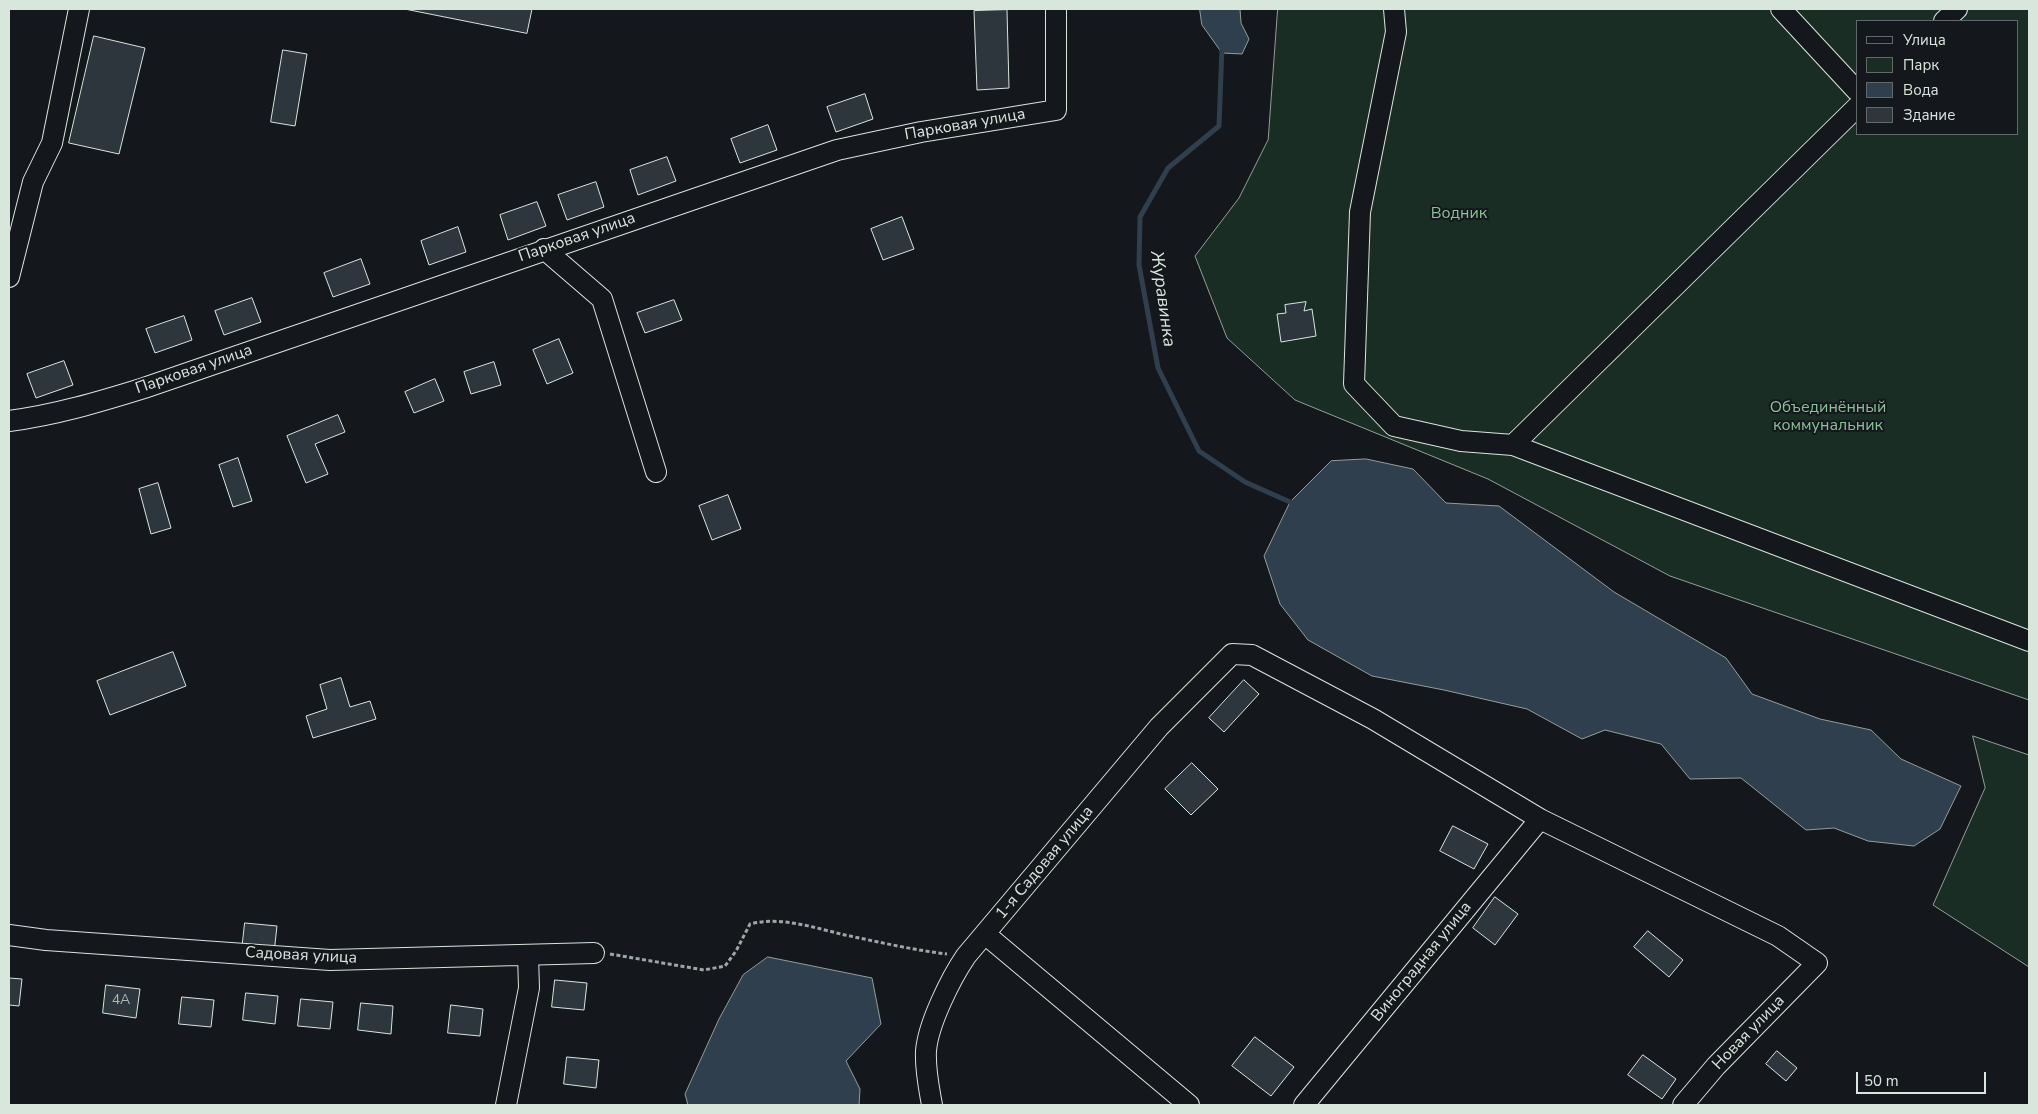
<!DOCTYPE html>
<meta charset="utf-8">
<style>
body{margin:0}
#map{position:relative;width:2038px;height:1114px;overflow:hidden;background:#14181c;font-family:"Nunito Sans",sans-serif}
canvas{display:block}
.frame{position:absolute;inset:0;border:10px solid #d8e6dc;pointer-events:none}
.legend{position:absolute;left:1856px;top:20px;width:162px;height:115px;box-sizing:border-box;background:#14181c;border:1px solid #626a69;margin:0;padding:6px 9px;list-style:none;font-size:15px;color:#d8e6dc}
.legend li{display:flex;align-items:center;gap:10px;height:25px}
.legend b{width:25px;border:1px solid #626a69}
.scale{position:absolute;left:1856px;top:1072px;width:130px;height:22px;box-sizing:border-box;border:2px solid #d8e6dc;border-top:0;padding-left:6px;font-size:15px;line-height:18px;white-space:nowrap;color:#d8e6dc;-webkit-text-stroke:4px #14181c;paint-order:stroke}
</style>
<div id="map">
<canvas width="2038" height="1114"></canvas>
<div class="frame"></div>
<ul class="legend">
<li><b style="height:6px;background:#14181c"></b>Улица</li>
<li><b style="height:14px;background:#1a2d24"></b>Парк</li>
<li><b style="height:14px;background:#2f3f4d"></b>Вода</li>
<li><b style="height:14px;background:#2c363c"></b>Здание</li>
</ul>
<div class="scale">50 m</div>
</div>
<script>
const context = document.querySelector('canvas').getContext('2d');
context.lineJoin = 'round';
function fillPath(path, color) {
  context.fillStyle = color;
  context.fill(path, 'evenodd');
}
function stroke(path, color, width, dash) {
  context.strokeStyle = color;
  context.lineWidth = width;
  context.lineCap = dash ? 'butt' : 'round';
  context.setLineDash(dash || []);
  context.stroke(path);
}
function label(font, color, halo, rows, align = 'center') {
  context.font = font + ' "Nunito Sans",sans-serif';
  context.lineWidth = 4;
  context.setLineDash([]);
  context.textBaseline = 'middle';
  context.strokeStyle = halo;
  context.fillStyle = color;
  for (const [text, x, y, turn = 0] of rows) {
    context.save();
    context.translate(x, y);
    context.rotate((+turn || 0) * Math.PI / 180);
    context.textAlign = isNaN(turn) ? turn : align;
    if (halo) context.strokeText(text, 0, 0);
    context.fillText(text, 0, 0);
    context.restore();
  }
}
const green = new Path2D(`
 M 1278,9 L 2029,9 L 2029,700 L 1670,576 L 1488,479 L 1295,400 L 1227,338 L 1195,256 L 1239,198 L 1268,140 ZM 1857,21 L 2017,21 L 2017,134 L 1857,134 Z
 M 1973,736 L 2029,755 L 2029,967 L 1933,905 L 1985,788 Z`);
fillPath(green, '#1a2d24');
stroke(green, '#939e99', 1);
const water = new Path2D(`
 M 1200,9 L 1240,9 L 1241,23 L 1249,39 L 1242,54 L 1222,53 L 1202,25 Z
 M 1366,459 L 1413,469 L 1446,503 L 1499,506 L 1614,592 L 1726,658 L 1752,694 L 1820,719 L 1871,730 L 1901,759 L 1961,786 L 1940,829 L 1914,846 L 1868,841 L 1834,828 L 1806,830 L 1741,778 L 1690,779 L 1661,744 L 1605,730 L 1582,739 L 1527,709 L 1444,690 L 1372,676 L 1308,640 L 1280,604 L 1264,556 L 1290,502 L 1331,461 Z
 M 768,957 L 872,978 L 881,1024 L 846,1061 L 860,1089 L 859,1105 L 688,1105 L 685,1094 L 719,1019 L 743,975 Z`);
fillPath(water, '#2f3f4d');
stroke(water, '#939e99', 1);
stroke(new Path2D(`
 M 1222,47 L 1219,126 L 1168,168 L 1140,217 L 1139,265 L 1158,368 L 1199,451 L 1245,482 L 1290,502`), '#2f3f4d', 5);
const building = new Path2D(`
 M 405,9 L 532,9 L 527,33 Z
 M 1007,10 L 1009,88 L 977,90 L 974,11 Z
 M 94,36 L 145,48 L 119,154 L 69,143 Z
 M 283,50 L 307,54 L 295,126 L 271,122 Z
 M 865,94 L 873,119 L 836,132 L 827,107 Z
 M 768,125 L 777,150 L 740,163 L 731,139 Z
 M 667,157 L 676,181 L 638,195 L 630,170 Z
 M 596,182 L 604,207 L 567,220 L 558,195 Z
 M 537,202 L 546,226 L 508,240 L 500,215 Z
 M 902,217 L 914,249 L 883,260 L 871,229 Z
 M 458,227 L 466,252 L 429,265 L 421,241 Z
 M 361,259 L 370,284 L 333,297 L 324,273 Z
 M 252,298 L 261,322 L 224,335 L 215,311 Z
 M 674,300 L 682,320 L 645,333 L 637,313 Z
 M 1306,302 L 1304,311 L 1312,309 L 1316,336 L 1281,342 L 1277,314 L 1286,313 L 1285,305 Z
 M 184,316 L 192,340 L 155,353 L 146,329 Z
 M 559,339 L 573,373 L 547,384 L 533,350 Z
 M 64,361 L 73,385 L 36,398 L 27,374 Z
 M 494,362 L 501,385 L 471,394 L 464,372 Z
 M 435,379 L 444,401 L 414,413 L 405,392 Z
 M 338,415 L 345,432 L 315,444 L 328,474 L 306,483 L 287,436 Z
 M 238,458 L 252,501 L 233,507 L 219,465 Z
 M 158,483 L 171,528 L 151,534 L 139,489 Z
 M 728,495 L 741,529 L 712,540 L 699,506 Z
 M 173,652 L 186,686 L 110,715 L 97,681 Z
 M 341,678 L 350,707 L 370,701 L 376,719 L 313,738 L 306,716 L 327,709 L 320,685 Z
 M 1244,680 L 1259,694 L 1224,732 L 1209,718 Z
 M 1192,763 L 1218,789 L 1191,815 L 1165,789 Z
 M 1453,826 L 1488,844 L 1474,869 L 1440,851 Z
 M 1495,897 L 1518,914 L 1495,945 L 1473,928 Z
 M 245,923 L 277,926 L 274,953 L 242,950 Z
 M 1648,931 L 1683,960 L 1669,977 L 1634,947 Z
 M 9,978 L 22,979 L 19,1006 L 9,1005 Z
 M 555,980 L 587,983 L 584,1010 L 552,1007 Z
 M 106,985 L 140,989 L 136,1018 L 103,1013 Z
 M 246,993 L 278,996 L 275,1024 L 243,1020 Z
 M 182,997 L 214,1000 L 211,1027 L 179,1024 Z
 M 301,999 L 333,1002 L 330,1029 L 298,1026 Z
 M 361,1003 L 393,1006 L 391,1034 L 358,1030 Z
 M 451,1005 L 483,1009 L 480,1036 L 448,1033 Z
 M 1255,1037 L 1294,1067 L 1271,1096 L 1232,1066 Z
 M 1777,1051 L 1797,1068 L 1786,1081 L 1766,1064 Z
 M 1643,1055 L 1676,1079 L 1662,1099 L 1628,1075 Z
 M 567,1057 L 599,1060 L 596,1088 L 564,1084 Z`);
fillPath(building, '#2c363c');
stroke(building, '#d8e6dc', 1);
const minor = new Path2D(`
 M 1394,9 L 1396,32 L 1360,212 L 1354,384 L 1394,426 L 1461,441 L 1513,445 L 2029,641
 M 1781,9 L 1857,91
 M 1944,21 L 1957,9
 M 544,249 L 602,299 L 656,472
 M 9,277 L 33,182 L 52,143 L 79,9
 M 9,421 C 55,415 99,402 144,388 L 837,150 L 921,132 L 1056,110 L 1056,9
 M 1513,445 L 1857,107
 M 985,934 L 1189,1105
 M 9,935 L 46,940 L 330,960 L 594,953
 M 506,1105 L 529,988 L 528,955
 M 932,1105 C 929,1088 925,1070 926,1051 C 928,1024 951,978 966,956 L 1159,727 L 1232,654 L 1252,655 L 1373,719 L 1540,819 L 1778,936 L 1817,963 L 1716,1066 L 1683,1105
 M 1304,1105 L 1540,819`);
stroke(minor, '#d8e6dc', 22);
stroke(new Path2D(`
 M 610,954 L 704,970 L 725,966 L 736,951 L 750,924 C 781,916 815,928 845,935 C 879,942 913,950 947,954`), '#9da8a2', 3, [4, 2.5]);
stroke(minor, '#14181c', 20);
label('14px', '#adbab4', null, [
 ["4А",121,1001]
]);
label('16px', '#d8e6dc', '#14181c', [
 ["Парковая улица",965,125,-10],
 ["Парковая улица",577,238,-19],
 ["Парковая улица",194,370,-19],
 ["1-я Садовая улица",1045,863,-50],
 ["Садовая улица",301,956,3],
 ["Виноградная улица",1422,962,-51],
 ["Новая улица",1749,1033,-46]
]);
label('16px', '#8ac095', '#14181c', [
 ["Водник",1459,214],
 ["Объединённый",1828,408],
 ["коммунальник",1828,426]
]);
label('italic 18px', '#d8e6dc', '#14181c', [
 ["Журавинка",1162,299,82]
]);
</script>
